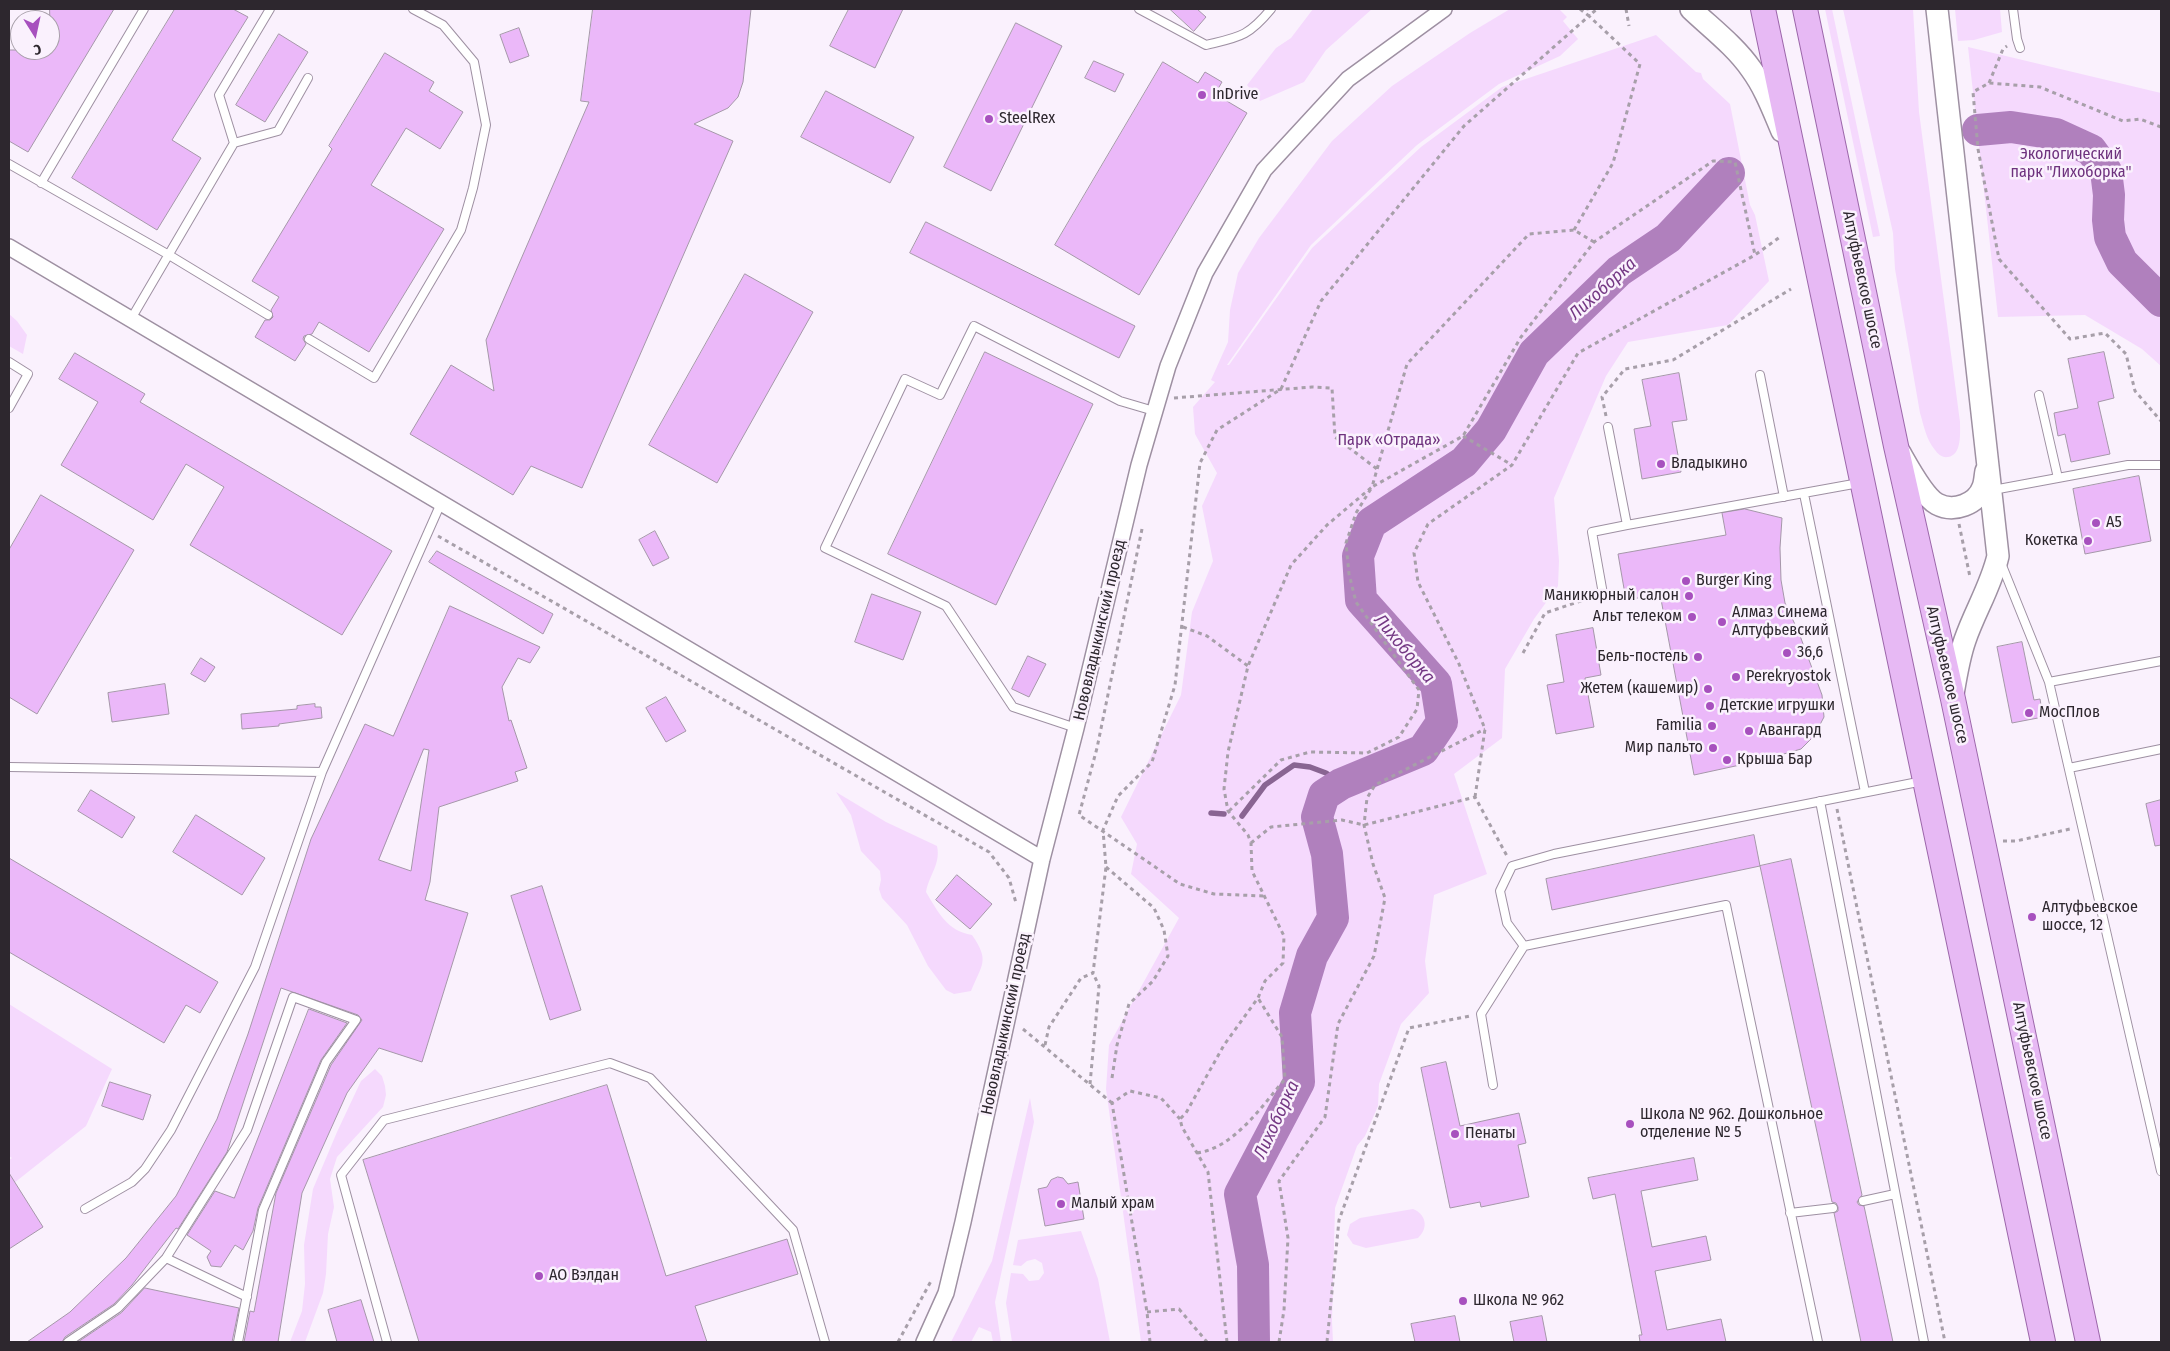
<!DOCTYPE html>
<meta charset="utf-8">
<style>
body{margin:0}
#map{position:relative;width:2170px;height:1351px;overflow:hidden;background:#faf1fd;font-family:"Fira Sans Condensed",sans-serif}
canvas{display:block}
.frame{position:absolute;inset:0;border:10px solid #2d272e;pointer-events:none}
.north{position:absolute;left:10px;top:10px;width:50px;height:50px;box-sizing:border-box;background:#faf1fd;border:1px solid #a8a0aa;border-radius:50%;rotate:170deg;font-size:14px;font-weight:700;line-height:20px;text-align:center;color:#2d272e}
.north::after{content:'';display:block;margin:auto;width:18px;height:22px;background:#a750be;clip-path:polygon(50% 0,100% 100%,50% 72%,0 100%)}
</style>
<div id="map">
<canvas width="2170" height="1351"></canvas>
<div class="frame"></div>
<div class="north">С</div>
</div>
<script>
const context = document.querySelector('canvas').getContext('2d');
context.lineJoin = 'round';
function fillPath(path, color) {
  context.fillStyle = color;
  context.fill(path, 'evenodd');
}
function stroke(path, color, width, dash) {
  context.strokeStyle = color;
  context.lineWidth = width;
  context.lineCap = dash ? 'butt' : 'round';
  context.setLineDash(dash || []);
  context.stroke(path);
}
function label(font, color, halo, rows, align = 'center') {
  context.font = font + ' "Fira Sans Condensed",sans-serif';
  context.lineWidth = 5;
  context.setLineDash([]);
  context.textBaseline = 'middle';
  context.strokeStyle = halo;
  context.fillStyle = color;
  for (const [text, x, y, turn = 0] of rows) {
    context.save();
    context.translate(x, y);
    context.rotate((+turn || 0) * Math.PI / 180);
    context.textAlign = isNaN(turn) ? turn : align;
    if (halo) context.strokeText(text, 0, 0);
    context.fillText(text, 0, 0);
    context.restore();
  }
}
fillPath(new Path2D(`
 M 1313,9 L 1372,9 L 1326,50 L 1304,82 L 1260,101 L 1247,85 L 1276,48 L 1291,38 Z
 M 1510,9 L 1559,9 L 1567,17 L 1563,21 L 1578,39 L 1560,56 L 1499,84 L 1417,145 L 1311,245 L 1227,365 L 1229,365 L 1312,248 L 1421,147 L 1502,87 L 1656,35 L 1696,72 L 1701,73 L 1703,79 L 1730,104 L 1750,205 L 1755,215 L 1769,281 L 1728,325 L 1628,342 L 1606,376 L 1554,498 L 1559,561 L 1558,586 L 1534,619 L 1505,669 L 1502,738 L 1454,774 L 1487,874 L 1434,895 L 1425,961 L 1429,993 L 1401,1024 L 1379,1084 L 1378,1106 L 1365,1136 L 1357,1146 L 1335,1208 L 1332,1321 L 1333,1342 L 1141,1342 L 1106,1089 L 1109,1045 L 1179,918 L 1131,874 L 1137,844 L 1121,817 L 1181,695 L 1192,612 L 1213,561 L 1202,506 L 1217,473 L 1195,434 L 1193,407 L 1215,382 L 1211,380 L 1228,342 L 1230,310 L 1238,273 L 1259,238 L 1332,141 L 1392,86 L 1470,33 Z
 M 1825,9 L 1832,9 L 1880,236 L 1873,237 Z
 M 1843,9 L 1913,9 L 1919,112 L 1960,422 C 1960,433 1962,455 1948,457 C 1942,458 1938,454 1935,450 C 1926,439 1924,426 1920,413 L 1895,269 L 1893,233 Z
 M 1955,9 L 2000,9 L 2002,32 L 1974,40 L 1958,41 Z
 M 1968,47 L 2161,93 L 2161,366 L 2142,349 L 2085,315 L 1998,317 Z
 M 9,314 L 17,321 L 27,335 L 23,354 L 9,346 Z
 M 836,792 L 886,822 L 937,846 C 941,864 929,875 926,892 C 938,912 947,931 972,935 C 990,961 982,964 971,991 L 954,994 L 946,990 L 928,966 L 907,925 L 882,898 L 879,889 L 881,880 L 880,871 L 861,851 L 851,815 Z
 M 9,1004 L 112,1069 L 86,1126 L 9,1187 L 9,1160 L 12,1158 L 9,1156 Z
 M 375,1069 L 382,1076 L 385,1086 L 386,1095 L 383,1107 L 337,1157 L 330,1179 L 334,1207 L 328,1234 L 326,1274 L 323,1293 L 305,1342 L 290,1342 L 302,1311 L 305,1284 L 304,1245 L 313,1189 L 337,1132 L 361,1081 Z
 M 1030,1098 L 1034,1122 L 995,1302 L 1001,1342 L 993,1342 L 991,1332 L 979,1327 L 971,1342 L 951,1342 L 992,1261 Z
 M 1413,1209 C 1426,1214 1429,1228 1418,1238 L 1366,1248 L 1353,1244 L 1347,1235 L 1350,1224 L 1360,1218 Z
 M 1081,1231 L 1098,1279 L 1110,1342 L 1012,1342 L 1006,1303 L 1011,1273 L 1023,1274 L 1029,1281 L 1039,1280 L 1044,1273 L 1042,1263 L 1035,1259 L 1027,1261 L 1021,1266 L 1013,1265 L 1018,1240 Z`), '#f5d9fd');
stroke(new Path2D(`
 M 1211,813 L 1224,814
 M 1242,816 L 1265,785 L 1294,765 L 1310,767 L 1326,773 L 1341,784`), '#896592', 5.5);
stroke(new Path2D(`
 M 1978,130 L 2011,127 L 2056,134 L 2091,150 L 2106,171 L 2109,195 L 2108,220 L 2110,237 L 2122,262 L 2161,301
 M 1254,1342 L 1253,1265 L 1240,1194 L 1299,1082 L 1295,1013 L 1312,956 L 1333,918 L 1327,854 L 1317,817 L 1324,795 L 1341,784 L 1423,750 L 1442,722 L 1436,684 L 1361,600 L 1358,556 L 1371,523 L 1464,462 L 1491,430 L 1534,353 L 1619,271 L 1668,238 L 1729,173`), '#b080bd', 32);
const building = new Path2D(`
 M 50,9 L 114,9 L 28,152 L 9,141 L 9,50 L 50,50 Z
 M 175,9 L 233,9 L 248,17 L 172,140 L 201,158 L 157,230 L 72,178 Z
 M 593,9 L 751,9 L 743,82 L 738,97 L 728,108 L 694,124 L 733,141 L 582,488 L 531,466 L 513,495 L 410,434 L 451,365 L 494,391 L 486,340 L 589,102 L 581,101 Z
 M 849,9 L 903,9 L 875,68 L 830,46 Z
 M 1170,9 L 1197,9 L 1206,17 L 1194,31 Z
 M 1016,23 L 1062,46 L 991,191 L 944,167 Z
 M 519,28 L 529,56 L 510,63 L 500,35 Z
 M 279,34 L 308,52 L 265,122 L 236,105 Z
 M 385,53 L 434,82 L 429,91 L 463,112 L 440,149 L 406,128 L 371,185 L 444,229 L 369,352 L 319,322 L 312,334 L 304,336 L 303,339 L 306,344 L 295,361 L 255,337 L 265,320 L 270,320 L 273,317 L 271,310 L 279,297 L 252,281 L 332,149 L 329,146 Z
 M 1094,61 L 1124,74 L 1115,92 L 1085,78 Z
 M 1163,62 L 1198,83 L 1205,72 L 1222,82 L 1215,94 L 1247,113 L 1139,295 L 1055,245 Z
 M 826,91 L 914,137 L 890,183 L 801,137 Z
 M 926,222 L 1135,326 L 1119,358 L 910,253 Z
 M 745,274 L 813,312 L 717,483 L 649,445 Z
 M 985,352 L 1093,404 L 996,605 L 888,554 Z
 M 2104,352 L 2114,398 L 2098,402 L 2110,454 L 2071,462 L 2065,434 L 2058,436 L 2054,413 L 2078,408 L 2068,359 Z
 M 75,353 L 145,394 L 140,402 L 392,551 L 342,635 L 190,545 L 224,487 L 186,464 L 153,520 L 61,465 L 98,402 L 59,379 Z
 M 1679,373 L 1687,420 L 1672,422 L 1681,472 L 1642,479 L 1634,429 L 1651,426 L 1642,380 Z
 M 2139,476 L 2151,541 L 2085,554 L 2073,489 Z
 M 41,495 L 134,550 L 37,714 L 9,697 L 9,550 Z
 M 1745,509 L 1782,518 L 1780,548 L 1781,580 L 1785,603 L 1799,633 L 1822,695 L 1824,717 L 1814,736 L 1801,749 L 1763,760 L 1694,775 L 1660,594 L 1626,600 L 1618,554 L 1726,535 L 1722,513 Z
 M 655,531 L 669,558 L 653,566 L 639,540 Z
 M 437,551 L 553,614 L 543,634 L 429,562 Z
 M 872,594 L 921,612 L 903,660 L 855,642 Z
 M 450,606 L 540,647 L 530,663 L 518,658 L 502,687 L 509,721 L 511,720 L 527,768 L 515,772 L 518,781 L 439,807 L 430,882 L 425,900 L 468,913 L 422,1062 L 379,1048 L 347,1093 L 302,1193 L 278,1342 L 244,1342 L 250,1311 L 254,1312 L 276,1193 L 331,1065 L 362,1020 L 358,1015 L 281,988 L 227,1152 L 178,1229 L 176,1228 L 132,1285 L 114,1304 L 65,1337 L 62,1342 L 27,1342 L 70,1312 L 126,1258 L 176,1196 L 217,1119 L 248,1034 L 311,839 L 365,724 L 393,736 ZM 424,749 L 429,750 L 411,871 L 379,860 Z
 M 1593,628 L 1601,675 L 1585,678 L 1594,727 L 1556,734 L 1547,685 L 1564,682 L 1556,635 Z
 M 2022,642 L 2034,700 L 2040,699 L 2043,717 L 2012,723 L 1997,647 Z
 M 1028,656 L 1046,664 L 1029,697 L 1012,689 Z
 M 201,658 L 215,667 L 205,682 L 191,674 Z
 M 165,684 L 169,714 L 112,722 L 108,693 Z
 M 666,697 L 686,731 L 666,742 L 646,708 Z
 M 315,704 L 315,707 L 321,707 L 322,718 L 279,724 L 279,726 L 242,729 L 241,714 L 297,709 L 297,706 Z
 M 91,790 L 135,817 L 122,838 L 78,811 Z
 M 2161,800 L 2161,845 L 2155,846 L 2146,804 Z
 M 196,815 L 265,858 L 242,895 L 173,852 Z
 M 1754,835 L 1760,866 L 1552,910 L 1546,879 Z
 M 9,858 L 218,982 L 200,1013 L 186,1005 L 164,1043 L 9,952 Z
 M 1791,859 L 1862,1195 L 1857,1202 L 1859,1205 L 1864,1206 L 1893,1342 L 1861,1342 L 1834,1213 L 1838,1211 L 1838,1207 L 1836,1203 L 1832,1202 L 1760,866 Z
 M 957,875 L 992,904 L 970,929 L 936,900 Z
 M 542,886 L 581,1010 L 550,1020 L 511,896 Z
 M 309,1009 L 347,1023 L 321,1060 L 258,1208 L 253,1231 L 243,1250 L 235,1245 L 221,1267 L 211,1266 L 207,1257 L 211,1251 L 187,1235 L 215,1191 L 234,1198 Z
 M 1446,1062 L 1460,1126 L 1519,1113 L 1526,1143 L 1518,1145 L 1529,1197 L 1481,1207 L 1480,1202 L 1450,1208 L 1421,1068 Z
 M 110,1082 L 151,1095 L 143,1120 L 102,1106 Z
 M 607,1085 L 666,1276 L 787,1239 L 798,1274 L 695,1306 L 707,1342 L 419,1342 L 363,1160 Z
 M 1694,1158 L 1698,1180 L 1641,1191 L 1652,1247 L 1706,1236 L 1711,1260 L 1655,1271 L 1667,1330 L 1721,1319 L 1726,1342 L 1640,1342 L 1639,1335 L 1642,1335 L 1615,1194 L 1593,1199 L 1588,1178 Z
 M 9,1173 L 43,1227 L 9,1249 Z
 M 1058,1177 L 1063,1178 L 1068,1184 L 1078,1182 L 1084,1219 L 1045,1226 L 1038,1189 L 1047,1187 L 1051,1180 Z
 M 145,1288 L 239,1308 L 232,1342 L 78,1342 L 121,1313 Z
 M 361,1300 L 374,1342 L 337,1342 L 328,1310 Z
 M 1455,1316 L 1460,1342 L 1415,1342 L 1411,1324 Z
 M 1542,1316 L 1547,1342 L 1514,1342 L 1510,1322 Z`);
fillPath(building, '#ebb8f9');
stroke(building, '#a597a9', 1);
const lane = new Path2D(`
 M 1139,9 L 1206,45 C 1239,37 1248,37 1271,9
 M 2013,9 L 2017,39 L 2020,48
 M 234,143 L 219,95 L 270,9
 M 9,164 L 169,255 L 268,315
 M 41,183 L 144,9
 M 131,319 L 234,143 L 278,131 L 308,78
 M 309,339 L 374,378 L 461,230 L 473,188 L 486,125 L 474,62 L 443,25 L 413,9
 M 9,362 L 28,374 L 9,408
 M 1760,375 L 1784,497
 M 2039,395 L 2058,478
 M 1608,427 L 1627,525 L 1859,483
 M 1993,490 L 2128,465 L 2161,465
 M 1804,494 L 1865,792
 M 2001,563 L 2049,682 L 2161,1171
 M 1603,594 L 1592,532 L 1627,525
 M 2049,682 L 2161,661
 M 1076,728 L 1013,707 L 946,606 L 825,548 L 905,379 L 940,395 L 974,326 L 1120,401 L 1154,411
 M 9,767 L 322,772 L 441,503
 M 2069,768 L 2161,749
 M 1820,801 L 1924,1342
 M 1493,1085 L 1481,1014 L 1524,946
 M 1863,1201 L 1895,1194
 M 85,1209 L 132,1182 L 145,1169 L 171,1130 L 255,967 L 322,772
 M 1790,1213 L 1833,1208
 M 166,1258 L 247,1297
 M 68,1342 L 118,1308 L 166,1258 L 247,1130 L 293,997 L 356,1020 L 326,1062 L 263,1210 L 238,1342
 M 387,1342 L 341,1175 L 384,1120 L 610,1063 L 650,1078 L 793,1230 L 825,1342
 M 1818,1342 L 1726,905 L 1524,946 L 1507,923 L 1500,891 L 1512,866 L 1554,854 L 1923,781`);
const street = new Path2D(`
 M 9,247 L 1042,859
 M 924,1342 L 946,1293 L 963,1222 L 1042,859 L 1076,728 L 1139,465 L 1168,366 L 1205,273 L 1264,170 L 1348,79 L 1444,9`);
const secondary = new Path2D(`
 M 1691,9 C 1711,28 1735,46 1751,69 C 1765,88 1773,110 1782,131
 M 1937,9 L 1998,556 C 1991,586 1975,611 1965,640 C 1959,657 1956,676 1953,694
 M 1900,453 C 1908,467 1924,497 1937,504 C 1954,513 1977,504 1983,487 C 1985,482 1985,476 1986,471`);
const primary = new Path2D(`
 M 1763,9 L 2043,1342
 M 1805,9 L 1896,446 L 1953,699 L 2088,1342`);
stroke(lane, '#9e90a2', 10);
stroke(street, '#9e90a2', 18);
stroke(secondary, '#9e90a2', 24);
stroke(primary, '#9c67aa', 26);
stroke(new Path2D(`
 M 1580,9 L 1589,16 L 1597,9
 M 1626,9 L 1629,26
 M 1989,83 L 2003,49 L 2007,46
 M 2161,127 L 2140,119 L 2123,121 L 2040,87 L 1989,83 L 1973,92 L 1978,149 L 1999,259 L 2070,339 L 2105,333 L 2126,354 L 2135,391 L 2161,421
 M 1574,230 L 1613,163 L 1640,64 L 1589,16 L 1588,9
 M 1174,398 L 1312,387 L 1332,388 L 1335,437 L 1377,469
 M 1606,416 L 1602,397 L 1625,369 L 1673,360 L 1791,289
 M 1463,436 L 1512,465
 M 1959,524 L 1970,577
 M 1142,529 L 1097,748 L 1079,815 L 1180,884 L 1214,894 L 1264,896
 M 438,536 L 989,852 L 1009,878 L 1016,903
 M 1183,627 L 1207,636 L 1248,666
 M 1523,653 L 1545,613 L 1593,597
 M 1475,797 L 1485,729 L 1459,664 L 1418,582 L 1414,553 L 1428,524 L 1512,465 L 1578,353 L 1755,255 L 1780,237
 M 1837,809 L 1945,1342
 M 1229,811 L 1281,760 L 1310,752 L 1367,753 L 1399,737 L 1417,709 L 1419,690 L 1356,602 L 1349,574 L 1346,543 L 1356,513 L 1372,487 L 1463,436 L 1521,337 L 1594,242 L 1713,161 L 1735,162 L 1755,255
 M 2003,841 L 2016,841 L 2070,829
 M 1251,843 L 1271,827 L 1342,820 L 1364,825 L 1475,797 L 1507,856
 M 1106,867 L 1154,908 L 1164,930 L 1168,956 L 1153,981 L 1129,1004 L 1117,1045 L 1112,1078
 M 1023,1029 L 1112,1103
 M 1045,1045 L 1049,1027 L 1081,978 L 1093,973 L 1106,867 L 1103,830 L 1118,796 L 1152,762 L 1175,685 L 1200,463 L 1217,430 L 1281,389 L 1321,301 L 1464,126 L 1589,16
 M 1090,1084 L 1099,986 L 1093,973
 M 1197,1153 C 1234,1148 1262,1106 1285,1079 L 1282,1037 L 1258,998
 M 1147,1312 L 1179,1309 L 1207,1342
 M 898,1342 L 931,1281
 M 1150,1342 L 1147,1312 L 1112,1103 L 1130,1091 L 1161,1098 L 1180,1119
 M 1227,1342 L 1208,1172 L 1182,1127 L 1180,1119 L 1186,1113 L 1224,1045 L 1258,998 L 1265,981 L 1283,963 L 1284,936 L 1252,871 L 1251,843 L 1248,835 L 1228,811 L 1224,789 L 1228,752 L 1248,666 L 1291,565 L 1327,525 L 1372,487 L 1407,364 L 1529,234 L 1574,230 L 1594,242
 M 1279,1342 L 1284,1310 L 1288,1238 L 1279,1181 L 1325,1117 L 1338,1024 L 1374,956 L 1385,898 L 1373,864 L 1364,825 L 1367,798 L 1375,785 L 1485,729
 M 1327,1342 L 1339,1220 L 1409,1028 L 1470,1016`), '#a79fa9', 3, [4, 4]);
stroke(lane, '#fff', 8);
stroke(street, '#fff', 15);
stroke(secondary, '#fff', 21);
stroke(primary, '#e7b9f4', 24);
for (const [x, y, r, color] of [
 [1202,95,5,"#a750be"],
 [989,119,5,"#a750be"],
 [1661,464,5,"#a750be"],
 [2096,523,5,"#a750be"],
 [2088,541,5,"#a750be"],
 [1686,581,5,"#a750be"],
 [1689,596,5,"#a750be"],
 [1692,617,5,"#a750be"],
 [1722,622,5,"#a750be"],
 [1787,653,5,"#a750be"],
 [1698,657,5,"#a750be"],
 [1736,677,5,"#a750be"],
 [1708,689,5,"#a750be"],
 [1710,706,5,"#a750be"],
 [2029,713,5,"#a750be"],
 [1712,726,5,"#a750be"],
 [1749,731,5,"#a750be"],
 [1713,748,5,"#a750be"],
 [1727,760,5,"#a750be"],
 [2032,917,5,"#a750be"],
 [1630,1124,5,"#a750be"],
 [1455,1134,5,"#a750be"],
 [1061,1204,5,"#a750be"],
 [539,1276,5,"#a750be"],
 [1463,1301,5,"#a750be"]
]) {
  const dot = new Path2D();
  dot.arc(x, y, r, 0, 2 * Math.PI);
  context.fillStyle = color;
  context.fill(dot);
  stroke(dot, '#faf1fd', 2);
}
label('16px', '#2d272e', '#faf1fd', [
 ["InDrive",1212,95],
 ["SteelRex",999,119],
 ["Владыкино",1671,464],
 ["A5",2106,523],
 ["Кокетка",2078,541,"right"],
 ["Burger King",1696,581],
 ["Маникюрный салон",1679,596,"right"],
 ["Алмаз Синема",1732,613],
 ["Алтуфьевский",1732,631],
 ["Альт телеком",1682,617,"right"],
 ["36,6",1797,653],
 ["Бель-постель",1688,657,"right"],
 ["Perekryostok",1746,677],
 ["Жетем (кашемир)",1698,689,"right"],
 ["Детские игрушки",1720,706],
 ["МосПлов",2039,713],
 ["Familia",1702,726,"right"],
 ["Авангард",1759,731],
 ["Мир пальто",1703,748,"right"],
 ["Крыша Бар",1737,760],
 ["Алтуфьевское",2042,908],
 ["шоссе, 12",2042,926],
 ["Школа № 962. Дошкольное",1640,1115],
 ["отделение № 5",1640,1133],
 ["Пенаты",1465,1134],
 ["Малый храм",1071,1204],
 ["АО Вэлдан",549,1276],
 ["Школа № 962",1473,1301]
], 'left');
label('16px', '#6e327e', '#faf1fd', [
 ["Экологический",2071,155],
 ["парк \"Лихоборка\"",2071,173],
 ["Парк «Отрада»",1389,441]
]);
label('16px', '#2d272e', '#faf1fd', [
 ["Алтуфьевское шоссе",1862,280,78],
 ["Нововладыкинский проезд",1100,630,-77],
 ["Алтуфьевское шоссе",1947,675,77],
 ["Нововладыкинский проезд",1006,1024,-78],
 ["Алтуфьевское шоссе",2032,1071,78]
]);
label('italic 18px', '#743884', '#faf1fd', [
 ["Лихоборка",1603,289,-42],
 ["Лихоборка",1404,649,50],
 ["Лихоборка",1277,1120,-65]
]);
</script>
